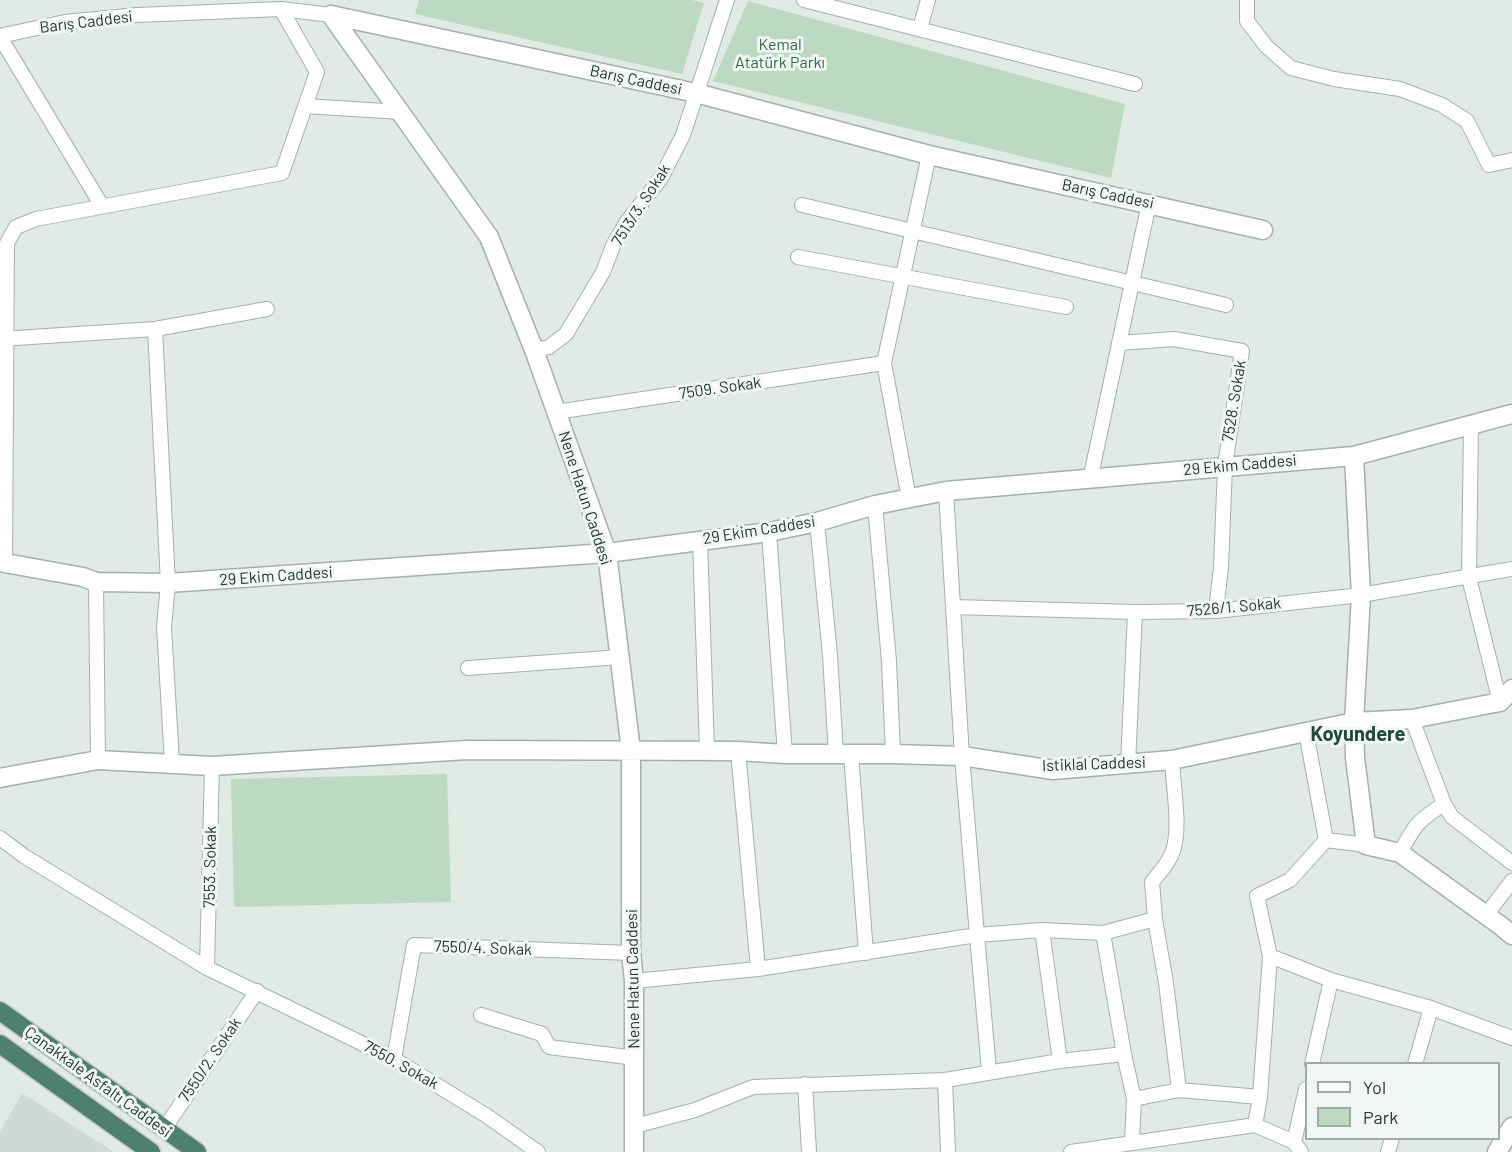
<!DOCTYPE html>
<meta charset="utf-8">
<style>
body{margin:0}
#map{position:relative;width:1512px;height:1152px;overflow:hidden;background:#e1eae5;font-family:Barlow,sans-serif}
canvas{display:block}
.legend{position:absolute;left:1305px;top:1062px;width:195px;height:78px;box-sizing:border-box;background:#f1f7f4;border:2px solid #9faba6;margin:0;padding:8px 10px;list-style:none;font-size:18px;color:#233932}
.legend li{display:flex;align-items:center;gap:12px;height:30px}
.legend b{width:30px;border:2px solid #9faba6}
</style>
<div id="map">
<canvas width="1512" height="1152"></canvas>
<ul class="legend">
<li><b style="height:8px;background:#fff"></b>Yol</li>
<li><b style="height:16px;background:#bcdac1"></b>Park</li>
</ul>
</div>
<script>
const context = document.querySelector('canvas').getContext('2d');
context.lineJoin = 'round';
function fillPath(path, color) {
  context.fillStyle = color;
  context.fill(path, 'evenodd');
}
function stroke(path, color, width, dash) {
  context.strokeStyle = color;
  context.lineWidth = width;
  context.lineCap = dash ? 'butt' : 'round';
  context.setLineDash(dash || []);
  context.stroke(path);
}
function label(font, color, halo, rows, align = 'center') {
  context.font = font + ' Barlow,sans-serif';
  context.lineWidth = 6;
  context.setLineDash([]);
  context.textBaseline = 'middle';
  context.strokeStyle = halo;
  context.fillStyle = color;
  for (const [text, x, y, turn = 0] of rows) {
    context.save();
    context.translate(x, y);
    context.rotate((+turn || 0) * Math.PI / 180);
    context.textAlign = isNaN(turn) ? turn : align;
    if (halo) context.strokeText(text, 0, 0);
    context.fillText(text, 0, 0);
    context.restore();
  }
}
fillPath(new Path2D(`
 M 22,1093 L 114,1152 L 0,1152 L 0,1132 Z`), '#cfdad4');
fillPath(new Path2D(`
 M 419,0 L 692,0 L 704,3 L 682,74 L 415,14 Z
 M 748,1 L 1125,104 L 1111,178 L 713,81 Z
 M 447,774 L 451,902 L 234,907 L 231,779 Z`), '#bcdac1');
const minor = new Path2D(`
 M 804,0 L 1135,84
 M 1247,0 L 1247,21 L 1266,46 L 1291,68 L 1334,79 L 1400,89 L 1442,105 L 1467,121 L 1489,165 L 1512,160
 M 920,28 L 928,0
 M 0,36 L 65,22 L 137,15 L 281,9 L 331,15
 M 0,37 L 102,206
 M 305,106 L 401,112
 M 802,205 L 1226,305
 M 798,257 L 1066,307
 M 155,329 L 168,583 L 164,627 L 172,763
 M 0,339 L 155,329 L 267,309
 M 1119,343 L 1174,339 L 1242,351 L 1225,466 L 1221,567 L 1216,611
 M 534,350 L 549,347 L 566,334 L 603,272 L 613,246 L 626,223 L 661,178 L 683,135 L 727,0
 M 556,412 L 884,363
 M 1471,425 L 1469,578 L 1500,702
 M 1090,480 L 1149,203
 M 946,491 L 962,756 L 977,935 L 1042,930 L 1103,933 L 1155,919
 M 909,499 L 884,363 L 929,155
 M 875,505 L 889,661 L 893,754
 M 817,522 L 830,655 L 836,754
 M 769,532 L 785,754
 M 700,540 L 707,751
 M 5,563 L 7,243 L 16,227 L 36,219 L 282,173 L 317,72 L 281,9
 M 96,582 L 98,760
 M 953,607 L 1135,612 L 1216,611 L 1361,595 L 1512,569
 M 468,668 L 621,657
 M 1306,732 L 1326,840
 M 738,751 L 758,969
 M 851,754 L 866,953
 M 1172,760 C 1173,787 1181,826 1173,851 C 1169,863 1160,872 1152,882 L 1155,919 L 1166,983 L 1179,1090
 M 1128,764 L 1135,612
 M 1444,804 L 1452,817 L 1512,863
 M 0,838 L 24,856 L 207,968 L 394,1059 L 487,1116 L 538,1152
 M 1326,840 L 1366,845
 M 1400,853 C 1415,825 1417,821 1444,804 L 1412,719
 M 1486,915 L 1512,881
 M 1042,930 L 1060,1061
 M 1103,933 L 1124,1054
 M 1270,956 L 1257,896 L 1290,880 L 1326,840
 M 207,968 L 212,766
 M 634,981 L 758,969 L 977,935 L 989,1071
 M 481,1015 L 542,1034 L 549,1047 L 635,1058
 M 394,1059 L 414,945 L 631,953
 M 1312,1064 L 1331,980
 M 1415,1064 L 1431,1008
 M 945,1080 L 948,1152
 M 805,1084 L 809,1152
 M 1255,1125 L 1260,1097 L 1270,956 L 1331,980 L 1431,1008 L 1512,1038
 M 635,1126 L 695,1110 L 753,1087 L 945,1080 L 1060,1061 L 1124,1054 L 1134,1099 L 1179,1090 L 1260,1097
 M 164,1129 L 257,991
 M 1132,1142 L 1134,1099
 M 1294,1142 L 1306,1089
 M 1071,1152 L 1255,1125 L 1294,1142 L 1301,1152
 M 1388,1152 L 1392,1138`);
const tertiary = new Path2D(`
 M 331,15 L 489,237 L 534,350 L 607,553 L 631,751 L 631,953 L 634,981 L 634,1152
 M 331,15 L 696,93 L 929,155 L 1263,230
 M 1354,456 L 1361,595 L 1354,722 L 1355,758 L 1366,845 L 1400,853 L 1501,926 L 1512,935
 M 0,562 L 83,577 L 96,582 L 168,583 L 607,553 L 769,532 L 817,522 L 875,505 L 946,491 L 1354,456 L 1512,414
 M 0,778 L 98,760 L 212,766 L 467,750 L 738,751 L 785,754 L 893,754 L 962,756 L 1053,770 L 1172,760 L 1354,722 L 1412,719 L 1500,702 L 1512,689
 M 1497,1152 L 1512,1127`);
const trunk = new Path2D(`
 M 0,1011 L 197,1152
 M 0,1044 L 151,1152`);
stroke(minor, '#a4b1ac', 16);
stroke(tertiary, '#a4b1ac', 21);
stroke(trunk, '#c1c8c6', 21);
stroke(minor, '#fff', 14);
stroke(tertiary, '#fff', 18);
stroke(trunk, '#4d8070', 18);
label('16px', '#233932', '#f1f7f4', [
 ["Barış Caddesi",86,22,-7],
 ["Barış Caddesi",636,80,12],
 ["Barış Caddesi",1108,194,12],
 ["7513/3. Sokak",641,205,-57],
 ["7509. Sokak",720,388,-8],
 ["7528. Sokak",1234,401,-81],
 ["29 Ekim Caddesi",1240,465,-5],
 ["Nene Hatun Caddesi",585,498,72],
 ["29 Ekim Caddesi",759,530,-9],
 ["29 Ekim Caddesi",276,576,-4],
 ["7526/1. Sokak",1234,607,-5],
 ["Istiklal Caddesi",1094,764,-2],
 ["7553. Sokak",210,867,-89],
 ["7550/4. Sokak",483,948,2],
 ["Nene Hatun Caddesi",633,979,-91],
 ["7550/2. Sokak",210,1060,-56],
 ["7550. Sokak",401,1065,29],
 ["Çanakkale Asfaltı Caddesi",98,1082,36]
]);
label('16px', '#316d43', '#f1f7f4', [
 ["Kemal",780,45],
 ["Atatürk Parkı",780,63]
]);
label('bold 20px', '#214a3d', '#f1f7f4', [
 ["Koyundere",1358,734]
]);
</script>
